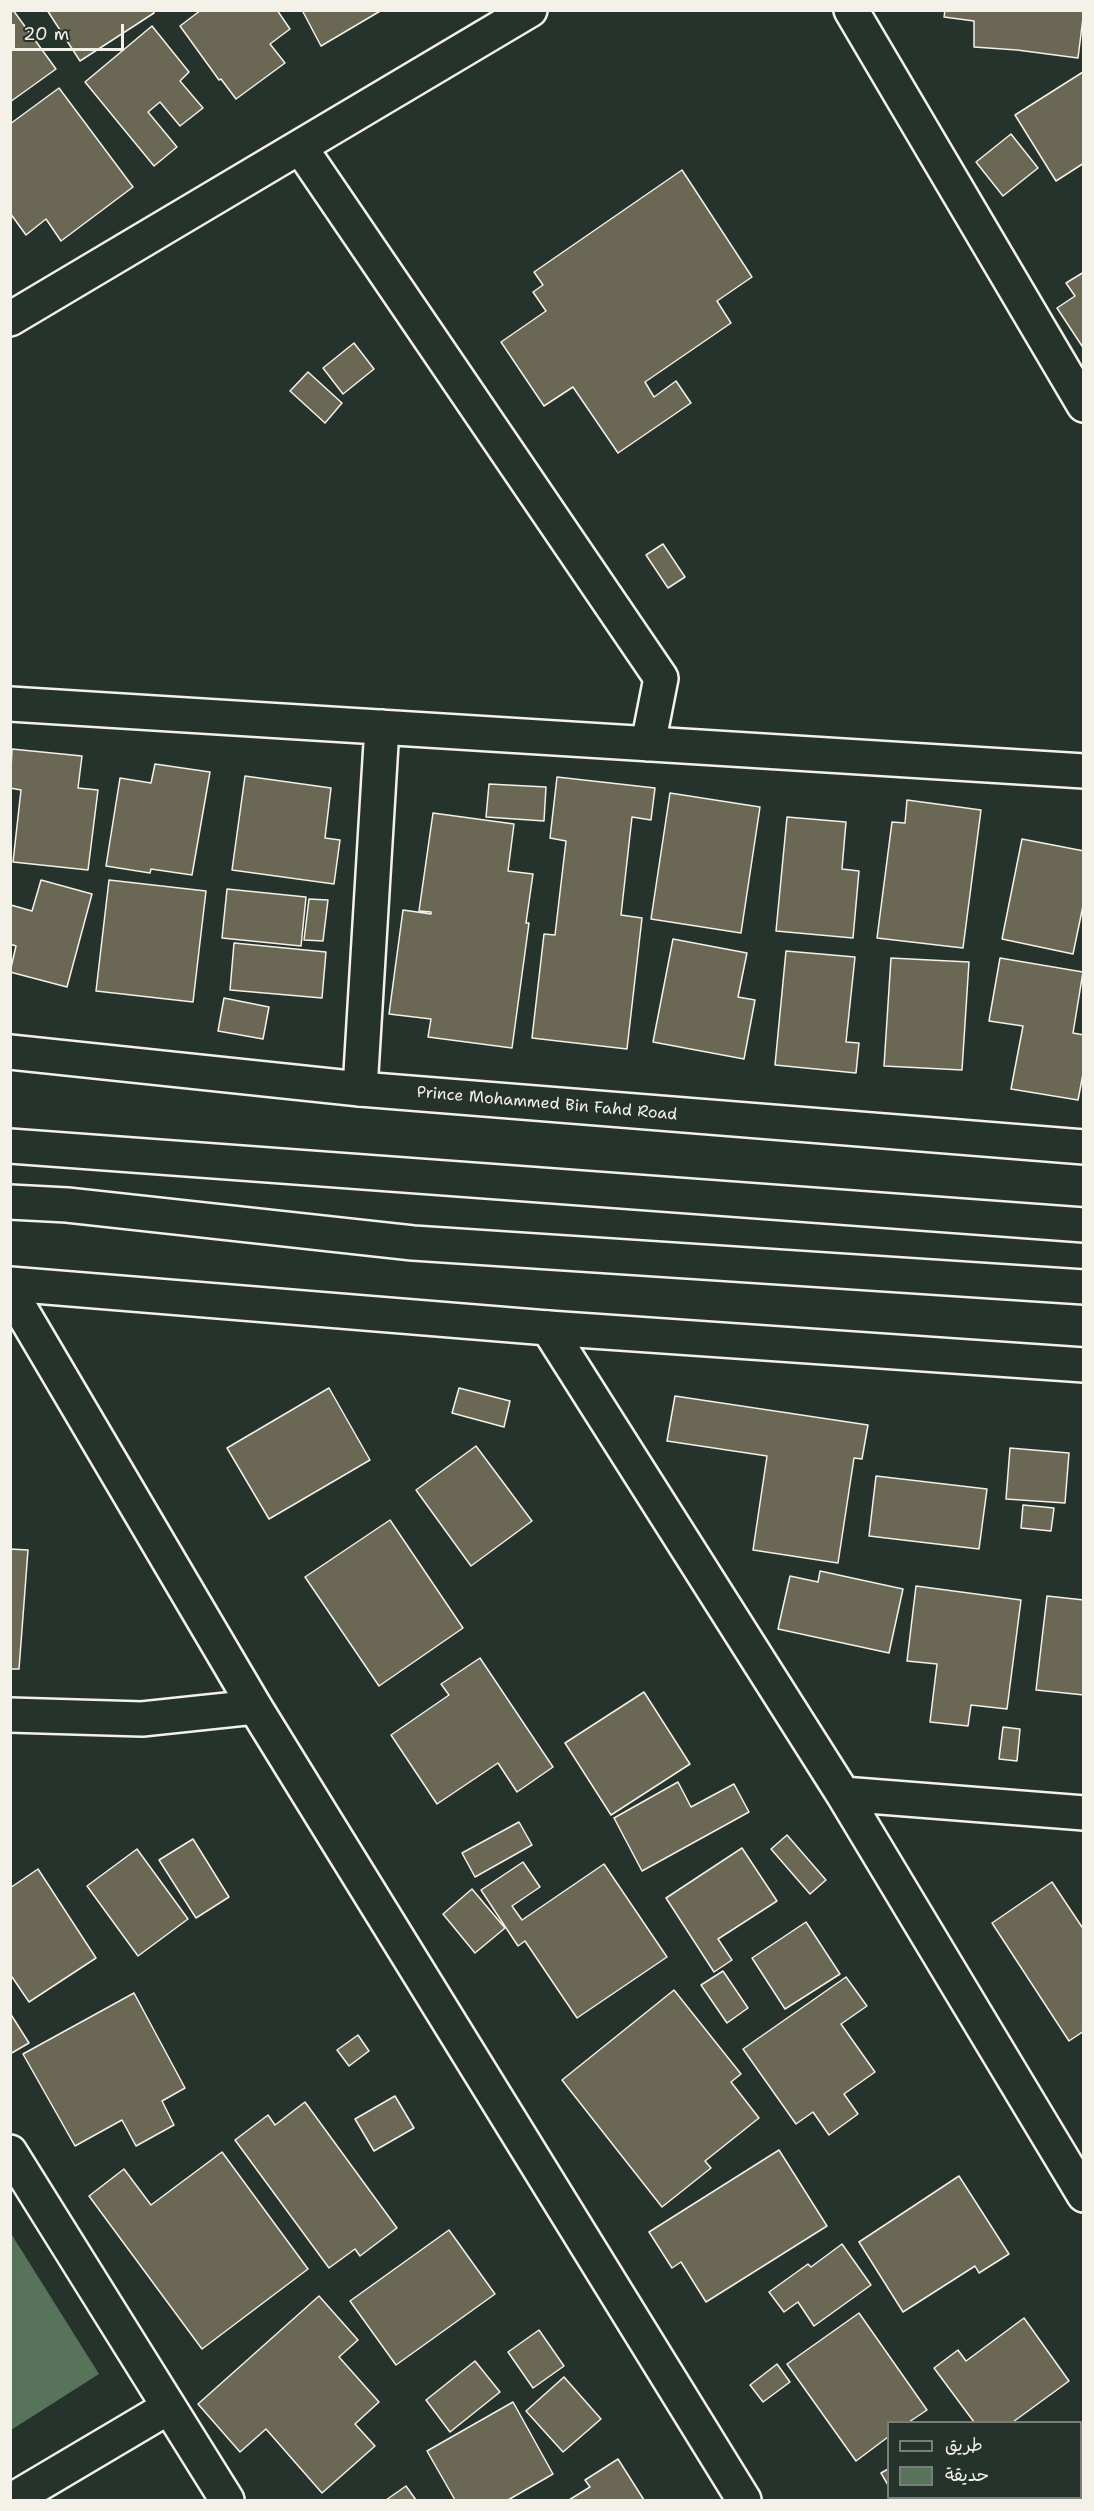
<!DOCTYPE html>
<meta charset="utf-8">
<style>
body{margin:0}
#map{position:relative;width:1094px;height:2511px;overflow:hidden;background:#26332d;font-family:"Shantell Sans","Playpen Sans Arabic",sans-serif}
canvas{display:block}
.frame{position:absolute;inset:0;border:12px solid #f4f1e8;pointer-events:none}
.legend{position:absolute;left:887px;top:2421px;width:195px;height:78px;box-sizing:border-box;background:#26332d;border:2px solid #787f78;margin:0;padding:8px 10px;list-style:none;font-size:18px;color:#f4f1e8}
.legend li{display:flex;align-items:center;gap:12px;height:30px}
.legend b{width:30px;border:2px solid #787f78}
.scale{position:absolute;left:12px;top:24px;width:112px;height:27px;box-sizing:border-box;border:3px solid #f4f1e8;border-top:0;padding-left:8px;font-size:18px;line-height:21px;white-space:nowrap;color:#f4f1e8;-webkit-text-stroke:4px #26332d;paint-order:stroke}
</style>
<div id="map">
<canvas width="1094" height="2511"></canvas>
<div class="frame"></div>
<ul class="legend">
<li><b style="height:8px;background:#26332d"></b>طريق</li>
<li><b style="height:16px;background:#57735a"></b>حديقة</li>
</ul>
<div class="scale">20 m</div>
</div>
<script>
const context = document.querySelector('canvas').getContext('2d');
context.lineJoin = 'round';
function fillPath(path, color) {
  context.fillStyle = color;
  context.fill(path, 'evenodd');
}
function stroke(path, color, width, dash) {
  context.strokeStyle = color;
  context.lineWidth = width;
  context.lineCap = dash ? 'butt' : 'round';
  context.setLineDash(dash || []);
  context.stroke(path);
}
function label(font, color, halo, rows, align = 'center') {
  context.font = font + ' "Shantell Sans",sans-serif';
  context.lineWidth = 4.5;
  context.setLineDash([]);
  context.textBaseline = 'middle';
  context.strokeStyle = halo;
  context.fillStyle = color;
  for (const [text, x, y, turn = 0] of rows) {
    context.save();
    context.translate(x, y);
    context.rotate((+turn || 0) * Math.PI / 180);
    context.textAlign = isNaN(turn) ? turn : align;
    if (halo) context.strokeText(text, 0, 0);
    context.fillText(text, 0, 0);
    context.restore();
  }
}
fillPath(new Path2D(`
 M 10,2232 L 99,2374 L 11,2430 L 10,2430 Z`), '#57735a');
const building = new Path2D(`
 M 10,10 L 13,10 L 56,69 L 10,102 Z
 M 47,10 L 153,10 L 154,13 L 80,61 Z
 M 201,10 L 277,10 L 290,29 L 270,44 L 285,63 L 236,99 L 221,79 L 219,80 L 180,26 Z
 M 302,10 L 382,10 L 321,46 Z
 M 945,10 L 1084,10 L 1078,58 L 1017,50 L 974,47 L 974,21 L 944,17 Z
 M 152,26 L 189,72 L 180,81 L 203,108 L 180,126 L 160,102 L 148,112 L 177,147 L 154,166 L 85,82 Z
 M 1083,72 L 1084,163 L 1056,181 L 1015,115 Z
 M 59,88 L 133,187 L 61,241 L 46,219 L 26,235 L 10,213 L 10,124 Z
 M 1011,134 L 1038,168 L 1003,196 L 976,162 Z
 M 682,170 L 752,277 L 717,301 L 731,323 L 645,382 L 654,397 L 676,381 L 691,403 L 618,453 L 573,387 L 544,406 L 501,342 L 546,311 L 533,292 L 543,285 L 534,272 Z
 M 1084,272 L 1084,349 L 1057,308 L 1075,296 L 1066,283 Z
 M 354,343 L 374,369 L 343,394 L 323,368 Z
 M 308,372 L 342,403 L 325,423 L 290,391 Z
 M 663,544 L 685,577 L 668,588 L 646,555 Z
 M 12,749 L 82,756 L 78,788 L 98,790 L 88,870 L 13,862 L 21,790 L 10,788 Z
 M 155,764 L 210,772 L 192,875 L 151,869 L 150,873 L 106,866 L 120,778 L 151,783 Z
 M 245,776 L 331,788 L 325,838 L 340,840 L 334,884 L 232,870 Z
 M 557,777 L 655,788 L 651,820 L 632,817 L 621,915 L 642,918 L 627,1049 L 532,1038 L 544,934 L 555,935 L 566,841 L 550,838 Z
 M 489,784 L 546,787 L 544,821 L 486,817 Z
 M 670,793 L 760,807 L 741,933 L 651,919 Z
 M 907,800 L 981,810 L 963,948 L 877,938 L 892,822 L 905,823 Z
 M 433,813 L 514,824 L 508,871 L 533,874 L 526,923 L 529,923 L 512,1048 L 428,1037 L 431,1019 L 389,1014 L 403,910 L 431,914 L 431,912 L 419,911 Z
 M 787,817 L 846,822 L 842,869 L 859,871 L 853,938 L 776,931 Z
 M 1022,839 L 1084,851 L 1084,901 L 1073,954 L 1002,939 Z
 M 41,880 L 92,894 L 67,987 L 10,972 L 16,946 L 10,944 L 11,905 L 32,911 Z
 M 109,880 L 206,891 L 193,1002 L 96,991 Z
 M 227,889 L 306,897 L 301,946 L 222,938 Z
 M 309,899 L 328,900 L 323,941 L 304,940 Z
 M 673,939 L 747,953 L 738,997 L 755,1000 L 744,1059 L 653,1042 Z
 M 234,943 L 326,952 L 322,998 L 230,990 Z
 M 786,951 L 855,957 L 846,1042 L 859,1043 L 856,1073 L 775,1065 Z
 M 891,958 L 969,962 L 962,1070 L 884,1066 Z
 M 1000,958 L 1083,972 L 1073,1033 L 1084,1035 L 1084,1069 L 1078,1100 L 1011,1089 L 1023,1026 L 989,1021 Z
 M 224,998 L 269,1007 L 263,1039 L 218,1031 Z
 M 329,1388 L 370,1460 L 269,1519 L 227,1448 Z
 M 459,1388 L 510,1401 L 504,1427 L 452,1413 Z
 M 675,1396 L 868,1425 L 862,1459 L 854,1458 L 838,1563 L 753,1550 L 767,1456 L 667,1441 Z
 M 476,1446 L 532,1521 L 471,1566 L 416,1490 Z
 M 1010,1448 L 1069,1453 L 1065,1503 L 1006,1499 Z
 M 876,1476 L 987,1489 L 979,1549 L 869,1536 Z
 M 1023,1505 L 1054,1508 L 1051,1531 L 1021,1528 Z
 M 390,1520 L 463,1628 L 379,1686 L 305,1577 Z
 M 10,1549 L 28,1550 L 19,1669 L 10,1669 Z
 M 820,1571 L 903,1589 L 889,1653 L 778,1629 L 790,1576 L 818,1582 Z
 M 916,1586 L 1021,1600 L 1007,1709 L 971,1705 L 968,1726 L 930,1722 L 937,1664 L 907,1661 Z
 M 1047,1596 L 1084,1600 L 1084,1695 L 1036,1690 Z
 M 480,1658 L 553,1767 L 517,1792 L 498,1763 L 437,1804 L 391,1735 L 449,1695 L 441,1684 Z
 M 644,1692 L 690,1764 L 611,1815 L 565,1743 Z
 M 1003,1727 L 1020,1729 L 1017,1761 L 999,1759 Z
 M 678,1782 L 691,1807 L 734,1784 L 749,1812 L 642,1871 L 614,1818 Z
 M 519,1822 L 532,1845 L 475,1877 L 462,1853 Z
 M 787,1835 L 826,1880 L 810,1894 L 771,1849 Z
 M 193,1839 L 229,1897 L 196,1918 L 159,1860 Z
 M 742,1848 L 777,1901 L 718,1939 L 732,1960 L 714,1972 L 666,1898 Z
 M 137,1849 L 188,1919 L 138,1956 L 87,1886 Z
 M 523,1862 L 540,1887 L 512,1906 L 522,1920 L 604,1864 L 667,1957 L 577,2018 L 525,1941 L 518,1946 L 481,1890 Z
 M 38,1869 L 96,1958 L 29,2002 L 10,1974 L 10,1888 Z
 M 1052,1882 L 1084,1930 L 1084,2031 L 1069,2041 L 992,1923 Z
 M 472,1889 L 505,1928 L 475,1953 L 443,1914 Z
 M 806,1922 L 840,1974 L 785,2009 L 752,1958 Z
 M 723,1971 L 748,2008 L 727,2023 L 701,1985 Z
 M 846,1977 L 867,2006 L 841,2024 L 875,2072 L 844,2094 L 858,2114 L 829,2135 L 813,2112 L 796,2124 L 743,2049 Z
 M 674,1990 L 741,2074 L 731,2082 L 759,2118 L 705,2161 L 711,2168 L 662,2207 L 562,2080 Z
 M 134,1993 L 185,2088 L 162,2101 L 174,2125 L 136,2146 L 122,2120 L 75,2146 L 23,2054 Z
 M 10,2013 L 29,2043 L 10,2054 Z
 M 358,2035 L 369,2051 L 349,2066 L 337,2050 Z
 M 395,2096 L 414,2128 L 374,2151 L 355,2119 Z
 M 305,2102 L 397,2228 L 360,2256 L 355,2249 L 329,2268 L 235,2140 L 268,2115 L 275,2125 Z
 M 779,2150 L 827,2226 L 706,2302 L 681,2262 L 672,2268 L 649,2232 Z
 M 222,2152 L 308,2269 L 202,2349 L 89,2196 L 124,2169 L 151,2205 Z
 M 959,2176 L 1009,2254 L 979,2273 L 975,2266 L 903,2312 L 859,2242 Z
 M 449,2230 L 495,2294 L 396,2365 L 350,2301 Z
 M 842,2244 L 871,2285 L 814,2326 L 798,2302 L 784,2312 L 769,2292 L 808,2264 L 811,2267 Z
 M 319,2296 L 358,2340 L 339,2357 L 379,2402 L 355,2424 L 375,2446 L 322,2493 L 266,2429 L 240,2452 L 198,2404 Z
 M 859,2313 L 927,2410 L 909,2422 L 888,2422 L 888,2437 L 856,2461 L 787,2364 Z
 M 1024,2318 L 1069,2381 L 1013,2422 L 974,2422 L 934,2368 L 958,2350 L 966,2361 Z
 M 539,2330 L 564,2366 L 533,2388 L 508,2352 Z
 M 475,2361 L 500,2392 L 450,2432 L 426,2400 Z
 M 777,2364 L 790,2382 L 763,2402 L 750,2385 Z
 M 564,2377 L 601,2419 L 563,2452 L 526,2411 Z
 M 513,2402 L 553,2474 L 508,2500 L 455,2500 L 427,2451 Z
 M 1084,2444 L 1084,2500 L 1030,2500 L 1028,2498 L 1080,2498 L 1080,2446 Z
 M 618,2459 L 644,2500 L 569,2500 L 590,2487 L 585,2480 Z
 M 888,2469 L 888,2485 L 881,2473 Z
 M 406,2486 L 416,2500 L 386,2500 Z
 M 930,2498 L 960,2498 L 961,2500 L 926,2500 Z
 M 986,2498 L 1004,2498 L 1006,2500 L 981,2500 Z`);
fillPath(building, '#6a6854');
stroke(building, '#f4f1e8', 1.5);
const minor = new Path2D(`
 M 851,10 L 1084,405
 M 300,147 L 661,678 L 648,744
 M 10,319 L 530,10
 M 10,704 L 1084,771
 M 360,1089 L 382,727
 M 10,1291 L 255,1707 L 744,2500
 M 548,1328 L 843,1794 L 1084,2195
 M 10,1715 L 142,1719 L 255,1707
 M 843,1794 L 1084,1813
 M 10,2152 L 227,2500
 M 12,2500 L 169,2407`);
const major = new Path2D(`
 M 10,1052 L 360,1089 L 1084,1147
 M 10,1284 L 548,1328 L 1084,1365`);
const highway = new Path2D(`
 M 10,1146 L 1084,1225
 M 10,1202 L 67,1205 L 413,1243 L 1084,1287`);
stroke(minor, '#f4f1e8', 38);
stroke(major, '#f4f1e8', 38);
stroke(highway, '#f4f1e8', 38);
stroke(minor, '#26332d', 33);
stroke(major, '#26332d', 33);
stroke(highway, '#26332d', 33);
label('16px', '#f4f1e8', '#26332d', [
 ["Prince Mohammed Bin Fahd Road",547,1104,5]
]);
</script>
